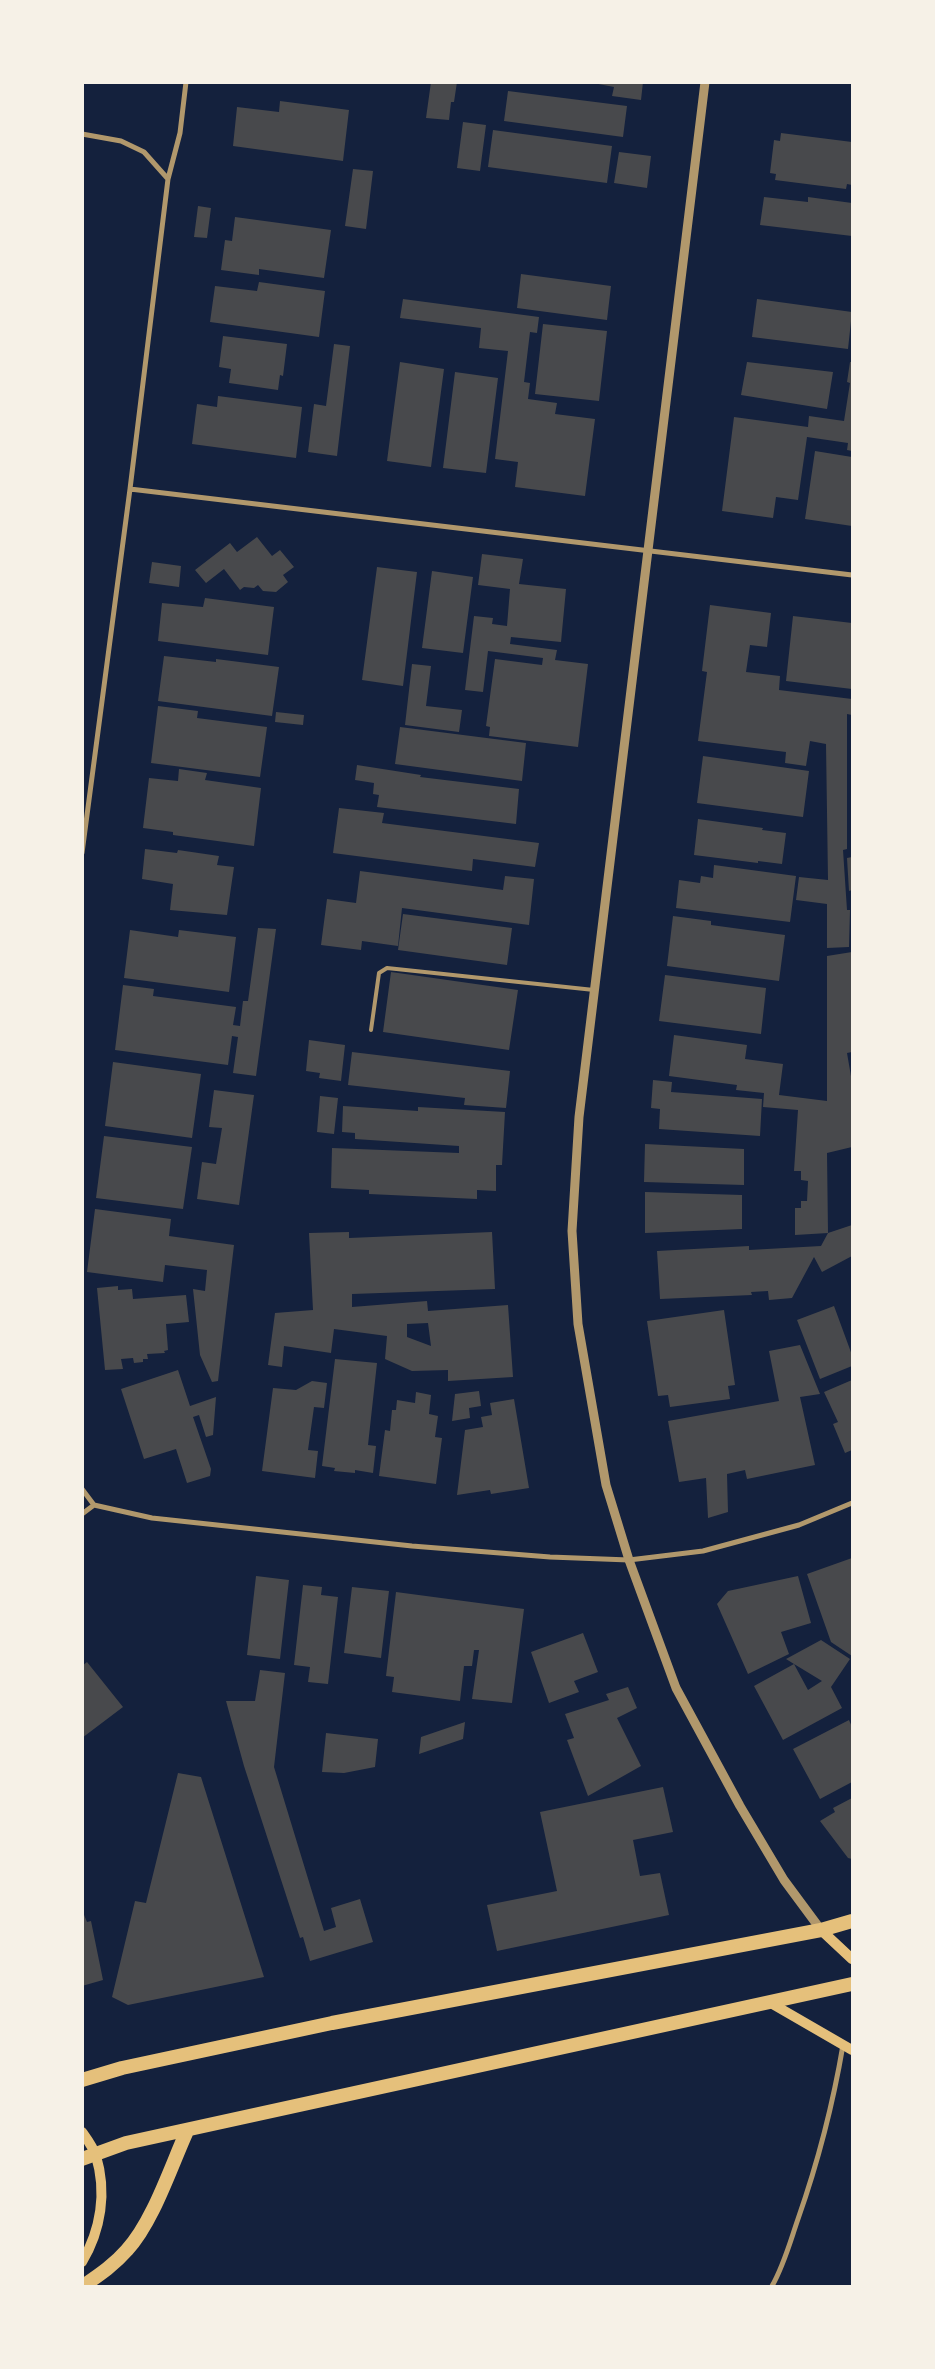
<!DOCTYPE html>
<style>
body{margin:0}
#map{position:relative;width:935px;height:2369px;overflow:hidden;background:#14213d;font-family:Inter,sans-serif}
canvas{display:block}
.frame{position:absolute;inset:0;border:84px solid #f6f1e7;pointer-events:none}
</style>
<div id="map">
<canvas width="935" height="2369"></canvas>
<div class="frame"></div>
</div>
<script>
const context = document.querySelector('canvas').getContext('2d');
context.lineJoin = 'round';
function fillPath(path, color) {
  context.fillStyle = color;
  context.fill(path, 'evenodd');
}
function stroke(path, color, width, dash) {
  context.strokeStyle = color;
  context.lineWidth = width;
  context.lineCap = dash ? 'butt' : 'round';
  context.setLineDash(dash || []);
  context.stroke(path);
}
fillPath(new Path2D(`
 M 431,82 L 457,82 L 454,102 L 451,102 L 449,120 L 426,118 Z
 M 588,82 L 643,82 L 641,100 L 612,96 L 614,87 Z
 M 508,91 L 627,106 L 623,137 L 504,121 Z
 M 280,101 L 349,110 L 343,161 L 233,146 L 237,107 L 279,112 Z
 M 463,122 L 486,125 L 480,171 L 457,168 Z
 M 493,130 L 612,146 L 607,183 L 488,167 Z
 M 781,133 L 852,142 L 852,185 L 847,184 L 846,189 L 775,180 L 776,174 L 770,173 L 774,140 L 780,141 Z
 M 619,152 L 651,156 L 647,188 L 614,183 Z
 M 353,169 L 373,171 L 366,229 L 345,226 Z
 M 764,197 L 808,202 L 808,197 L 852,203 L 852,236 L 760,225 Z
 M 198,206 L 211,208 L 207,238 L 194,237 Z
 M 235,217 L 331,230 L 324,278 L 259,269 L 259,275 L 221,270 L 225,240 L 232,241 Z
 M 521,274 L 611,286 L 607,320 L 517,308 Z
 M 259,282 L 325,291 L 319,337 L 210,322 L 215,286 L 257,291 Z
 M 403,299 L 539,317 L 537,333 L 530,332 L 524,382 L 530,383 L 528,399 L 557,403 L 555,414 L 595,419 L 585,496 L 515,487 L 518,462 L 495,459 L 508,351 L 479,348 L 481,328 L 400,318 Z
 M 757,299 L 852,312 L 848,349 L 752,337 Z
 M 543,324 L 607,331 L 599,401 L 535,394 Z
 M 223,336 L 287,344 L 283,376 L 280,375 L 278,390 L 229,383 L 231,369 L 219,367 Z
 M 334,344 L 350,346 L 337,456 L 308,452 L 314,404 L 326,406 Z
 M 400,362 L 444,369 L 431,467 L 387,461 Z
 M 747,362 L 833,372 L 827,409 L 741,395 Z
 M 850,362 L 852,362 L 852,451 L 847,450 L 848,443 L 807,437 L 798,500 L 776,497 L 773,518 L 722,511 L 734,417 L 808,427 L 809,416 L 844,421 L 850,383 L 847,382 Z
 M 455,372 L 498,378 L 486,473 L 443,468 Z
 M 218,396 L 302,407 L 296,458 L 192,444 L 197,404 L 217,407 Z
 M 815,451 L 852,457 L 852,526 L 805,519 Z
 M 257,537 L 272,556 L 280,550 L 294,567 L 283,575 L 288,582 L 276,592 L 263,591 L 258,585 L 254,588 L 244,587 L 240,590 L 224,569 L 206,583 L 195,570 L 230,543 L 237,552 Z
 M 482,554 L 523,559 L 519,584 L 566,589 L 561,642 L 511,637 L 510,644 L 557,650 L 555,660 L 588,664 L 578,747 L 489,736 L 490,727 L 486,726 L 495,659 L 542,665 L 543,658 L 488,651 L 483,692 L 465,690 L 474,616 L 493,618 L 492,624 L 507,626 L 510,589 L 478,585 Z
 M 152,562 L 181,566 L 179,587 L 149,583 Z
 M 377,567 L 417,572 L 403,686 L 362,680 Z
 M 432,571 L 473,577 L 463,653 L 422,648 Z
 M 205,598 L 274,607 L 268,655 L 158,641 L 162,603 L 203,607 Z
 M 710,605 L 771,613 L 767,647 L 750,645 L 746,672 L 780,676 L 779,690 L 852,699 L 852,715 L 847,714 L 847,849 L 843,850 L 847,910 L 850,910 L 849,947 L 827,948 L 827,904 L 796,900 L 799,877 L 828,880 L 826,744 L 810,741 L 806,766 L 785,763 L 786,752 L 698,741 L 707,672 L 702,671 Z
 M 793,616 L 852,623 L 852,689 L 786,681 Z
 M 164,656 L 216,662 L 216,659 L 279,667 L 272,716 L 158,701 Z
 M 412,664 L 431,666 L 426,706 L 462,710 L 459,732 L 405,725 Z
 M 158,706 L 198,711 L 197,718 L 267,727 L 260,777 L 151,763 Z
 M 276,712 L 304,715 L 303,725 L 275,722 Z
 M 400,727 L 526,743 L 522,781 L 395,764 Z
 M 703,756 L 809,771 L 803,817 L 697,803 Z
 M 357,765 L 421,775 L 420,777 L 519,789 L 516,824 L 377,807 L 379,795 L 373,794 L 374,783 L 355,780 Z
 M 179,769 L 207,773 L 205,780 L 261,788 L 254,846 L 173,835 L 173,832 L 143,828 L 149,778 L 178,781 Z
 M 339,808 L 384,813 L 382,823 L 539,843 L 535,867 L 473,859 L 472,871 L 333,853 Z
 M 698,819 L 763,828 L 762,830 L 786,833 L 782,864 L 758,861 L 758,863 L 694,855 Z
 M 145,849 L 177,853 L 178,850 L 219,856 L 217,865 L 234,867 L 227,915 L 170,910 L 173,884 L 142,879 Z
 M 852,857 L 852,890 L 849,891 L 847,858 Z
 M 714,865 L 796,876 L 790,922 L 676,908 L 679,880 L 700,883 L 701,876 L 713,878 Z
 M 360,871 L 503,890 L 505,876 L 534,879 L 529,925 L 402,908 L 398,946 L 362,941 L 361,950 L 321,945 L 327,899 L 356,903 Z
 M 403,914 L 512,928 L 507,965 L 398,950 Z
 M 673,916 L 711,921 L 711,925 L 785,935 L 779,981 L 667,966 Z
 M 258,928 L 276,929 L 256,1076 L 233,1073 L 238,1037 L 232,1036 L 228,1065 L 115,1050 L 123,985 L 154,989 L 153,996 L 236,1007 L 233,1025 L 240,1026 L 243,1001 L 248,1001 Z
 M 130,930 L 178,937 L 179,930 L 236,937 L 229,992 L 124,978 Z
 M 852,952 L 852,1052 L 847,1053 L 852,1082 L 852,1096 L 851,1096 L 852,1147 L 827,1153 L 828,1233 L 852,1225 L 852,1256 L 822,1272 L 814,1257 L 792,1298 L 769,1300 L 768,1291 L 751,1292 L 752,1295 L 660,1299 L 657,1251 L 749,1246 L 749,1250 L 821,1246 L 828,1233 L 795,1235 L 795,1208 L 801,1208 L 801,1201 L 807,1201 L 808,1181 L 801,1180 L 801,1171 L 794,1171 L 798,1110 L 763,1107 L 764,1093 L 736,1090 L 737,1085 L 669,1076 L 674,1035 L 747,1045 L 745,1059 L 783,1064 L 779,1095 L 827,1101 L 827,956 Z
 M 391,972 L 518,990 L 509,1050 L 383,1032 Z
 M 665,975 L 766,988 L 761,1034 L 659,1021 Z
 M 309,1040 L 345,1045 L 341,1081 L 319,1078 L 320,1073 L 306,1071 Z
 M 352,1052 L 510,1071 L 506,1108 L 464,1105 L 465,1098 L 348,1085 Z
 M 113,1062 L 201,1074 L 192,1138 L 105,1126 Z
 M 653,1080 L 672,1082 L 671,1092 L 762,1099 L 760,1136 L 659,1129 L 660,1109 L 651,1108 Z
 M 214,1090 L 254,1095 L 239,1205 L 197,1199 L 202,1162 L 216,1164 L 222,1128 L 209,1127 Z
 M 320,1096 L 338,1098 L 334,1134 L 317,1132 Z
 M 343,1106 L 418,1111 L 418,1107 L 505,1112 L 502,1165 L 496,1165 L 496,1191 L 477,1190 L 477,1199 L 369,1194 L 369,1190 L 331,1188 L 332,1148 L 459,1153 L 459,1146 L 355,1139 L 355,1133 L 342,1132 Z
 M 104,1136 L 192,1147 L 183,1209 L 96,1198 Z
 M 645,1144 L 744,1149 L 744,1185 L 644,1182 Z
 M 645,1192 L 742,1195 L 742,1229 L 645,1233 Z
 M 95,1209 L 171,1219 L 169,1236 L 234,1245 L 218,1381 L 212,1382 L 200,1355 L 193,1289 L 205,1291 L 207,1270 L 165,1265 L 163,1282 L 87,1272 Z
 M 349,1232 L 349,1238 L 492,1232 L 495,1289 L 352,1294 L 352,1307 L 427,1301 L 428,1311 L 508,1305 L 513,1377 L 448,1381 L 448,1370 L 412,1371 L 385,1359 L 387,1336 L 334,1329 L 331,1353 L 284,1346 L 282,1367 L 268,1365 L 275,1313 L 313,1310 L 309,1233 ZM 428,1323 L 431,1346 L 407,1337 L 407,1324 Z
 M 118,1286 L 118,1290 L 132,1289 L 133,1299 L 186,1295 L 189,1322 L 166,1324 L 168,1350 L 164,1351 L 165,1353 L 147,1354 L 148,1359 L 143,1359 L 143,1362 L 134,1363 L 133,1358 L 121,1359 L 123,1369 L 105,1370 L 97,1288 Z
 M 834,1306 L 852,1355 L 852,1366 L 820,1379 L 797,1320 Z
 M 724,1310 L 735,1385 L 728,1386 L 730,1399 L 670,1407 L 668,1395 L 658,1396 L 647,1321 Z
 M 800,1345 L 820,1394 L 800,1397 L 815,1465 L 747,1479 L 745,1470 L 727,1474 L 728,1512 L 708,1518 L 706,1478 L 679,1482 L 668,1421 L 779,1401 L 769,1351 Z
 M 335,1359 L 377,1363 L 368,1445 L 376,1446 L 373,1473 L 355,1470 L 355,1473 L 334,1471 L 335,1468 L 322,1466 Z
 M 178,1370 L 190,1406 L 216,1397 L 213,1435 L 206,1437 L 199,1415 L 193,1417 L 211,1469 L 210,1476 L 187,1483 L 176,1449 L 144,1459 L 121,1389 Z
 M 852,1380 L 852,1450 L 845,1453 L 833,1424 L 838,1422 L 824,1392 Z
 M 312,1381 L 327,1383 L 324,1408 L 314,1407 L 308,1450 L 318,1451 L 315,1478 L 262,1471 L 273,1388 L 296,1390 Z
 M 479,1391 L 481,1406 L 469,1408 L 470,1418 L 452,1421 L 455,1394 Z
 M 416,1392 L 431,1395 L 429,1414 L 438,1416 L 435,1437 L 442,1438 L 436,1484 L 379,1476 L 385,1430 L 390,1431 L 392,1410 L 396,1410 L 397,1400 L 415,1403 Z
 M 514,1399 L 529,1488 L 491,1494 L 490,1490 L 457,1495 L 465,1430 L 483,1427 L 481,1417 L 492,1415 L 490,1403 Z
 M 852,1558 L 852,1656 L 831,1642 L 807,1574 Z
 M 256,1576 L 289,1580 L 280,1659 L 247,1655 Z
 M 798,1576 L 811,1623 L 781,1632 L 789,1654 L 748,1674 L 717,1604 L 728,1591 Z
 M 303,1585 L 322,1587 L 321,1595 L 338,1597 L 328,1684 L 308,1682 L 310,1667 L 294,1665 Z
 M 352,1587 L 389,1591 L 381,1658 L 344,1653 Z
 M 396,1592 L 524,1609 L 512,1703 L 472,1699 L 479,1650 L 474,1650 L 472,1666 L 464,1666 L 460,1701 L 392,1692 L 394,1677 L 386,1676 Z
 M 583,1633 L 598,1672 L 574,1681 L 579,1692 L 549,1703 L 531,1652 Z
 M 821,1640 L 850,1659 L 831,1687 L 842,1708 L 783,1740 L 754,1686 L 794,1664 L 786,1659 ZM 794,1664 L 822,1681 L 808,1690 Z
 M 87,1662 L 123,1707 L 82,1738 L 82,1666 Z
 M 260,1670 L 285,1673 L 274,1767 L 324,1931 L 336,1927 L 331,1908 L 360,1899 L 373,1942 L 310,1961 L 303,1937 L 300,1938 L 244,1766 L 226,1701 L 255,1701 Z
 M 628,1687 L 637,1708 L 617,1718 L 641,1766 L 588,1796 L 567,1740 L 574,1738 L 565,1714 L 609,1700 L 606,1694 Z
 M 849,1720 L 852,1727 L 852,1782 L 820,1799 L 793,1749 Z
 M 465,1722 L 463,1739 L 419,1754 L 421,1737 Z
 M 326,1733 L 378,1739 L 375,1767 L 344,1773 L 322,1772 Z
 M 178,1773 L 201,1777 L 264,1977 L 128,2005 L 112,1997 L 135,1901 L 146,1903 Z
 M 663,1787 L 673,1832 L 633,1840 L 640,1876 L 660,1873 L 669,1915 L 497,1951 L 487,1905 L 557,1891 L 540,1812 Z
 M 852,1798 L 852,1859 L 848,1858 L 820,1821 L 835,1812 L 833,1808 Z
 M 82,1910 L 87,1922 L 91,1921 L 103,1980 L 82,1986 Z`), '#48494c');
stroke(new Path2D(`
 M 371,1030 L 379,973 L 387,968 L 594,990`), '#b1986c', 4);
stroke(new Path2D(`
 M 82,134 L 121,141 L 144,152 L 168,179
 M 130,489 L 852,575
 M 82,853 L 130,489 L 168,179 L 180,133 L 186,82
 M 82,1489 L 94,1505
 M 82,1514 L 94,1505 L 152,1518 L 412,1546 L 550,1557 L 629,1560 L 703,1551 L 799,1525 L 852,1503
 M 772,2286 C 784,2265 790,2242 798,2219 C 818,2162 833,2104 843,2045`), '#b1986c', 5);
stroke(new Path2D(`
 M 705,82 L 579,1117 L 572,1231 L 578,1324 L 606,1485 L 629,1560 L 676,1688 L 740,1806 L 784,1880 L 821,1930`), '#b1986c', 9);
stroke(new Path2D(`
 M 821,1930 L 852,1959
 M 769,2002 L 852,2050
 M 82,2132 C 87,2139 93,2147 96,2156 C 107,2192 101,2230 82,2262`), '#e5c07b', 10);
stroke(new Path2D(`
 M 82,2080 L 122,2068 L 332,2023 L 821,1930 L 852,1921
 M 82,2159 L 126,2143 L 852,1984
 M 83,2286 C 99,2275 114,2265 127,2250 C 153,2222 171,2166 187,2131`), '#e5c07b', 14);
</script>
